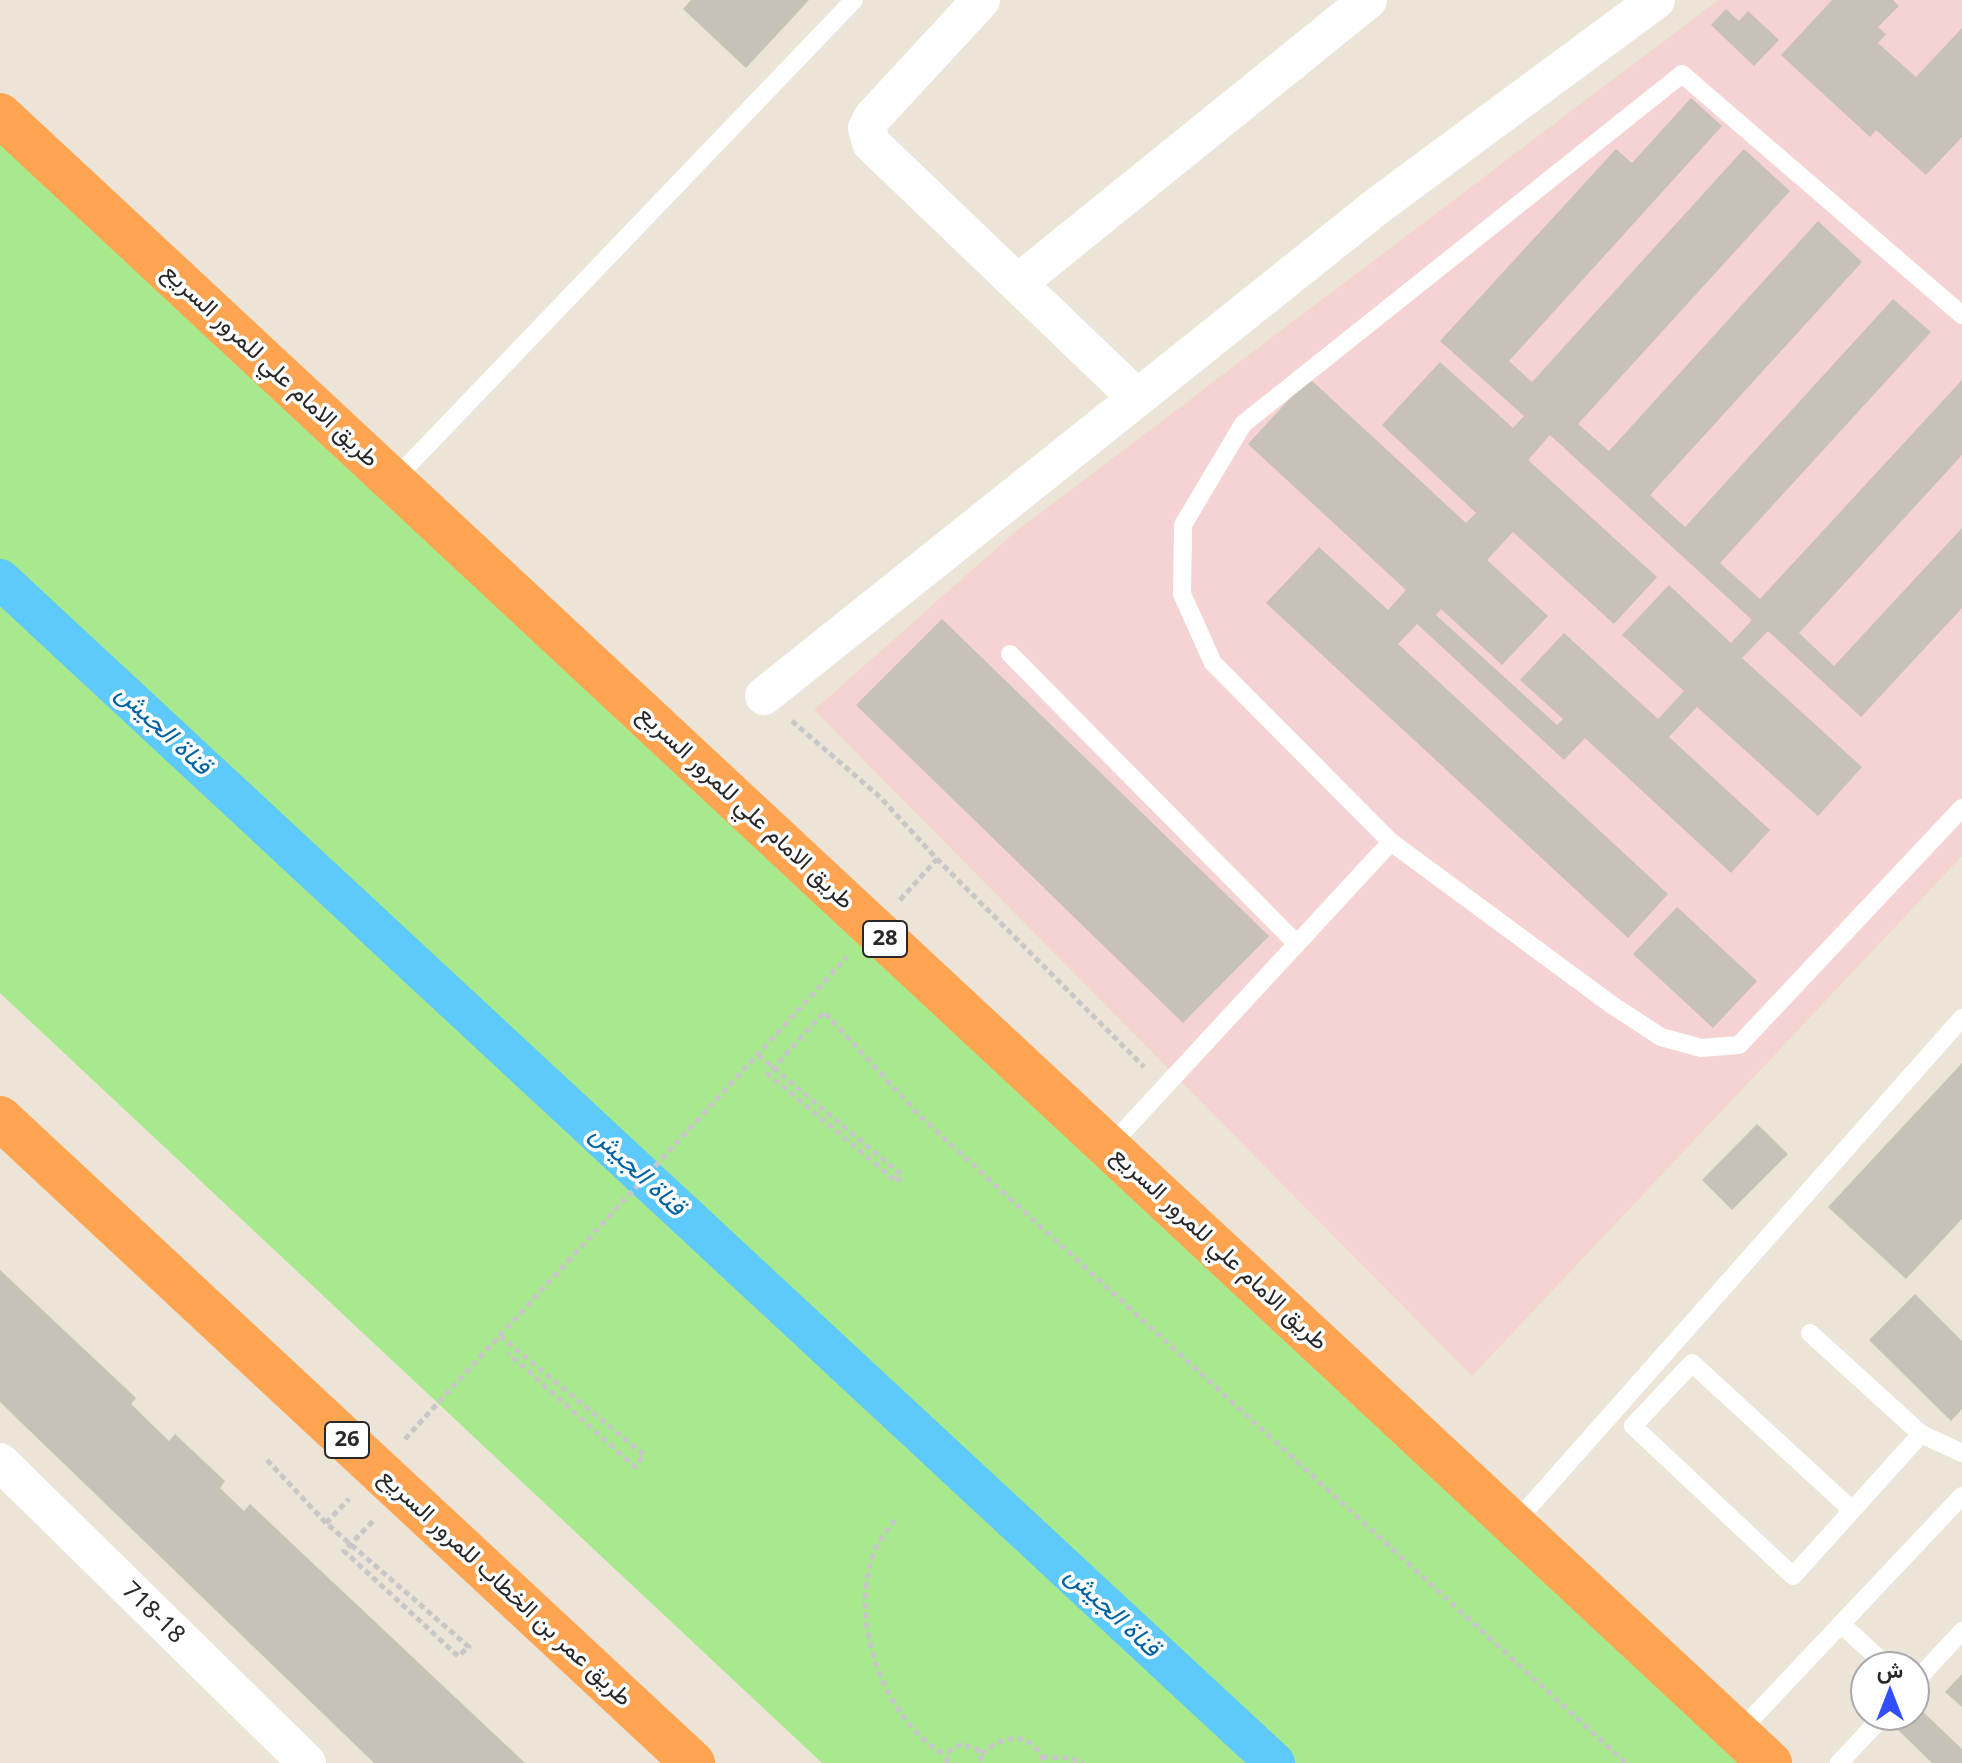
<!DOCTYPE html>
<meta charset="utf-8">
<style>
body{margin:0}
#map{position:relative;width:1962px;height:1763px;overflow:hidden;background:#ece4d7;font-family:"Noto Sans",Vazirmatn,sans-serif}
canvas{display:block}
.north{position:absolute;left:1850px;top:1651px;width:80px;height:80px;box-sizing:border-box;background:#fff;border:2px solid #a9a9a9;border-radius:50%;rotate:0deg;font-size:22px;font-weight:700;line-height:32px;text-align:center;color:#282828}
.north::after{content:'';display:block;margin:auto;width:28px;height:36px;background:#324eff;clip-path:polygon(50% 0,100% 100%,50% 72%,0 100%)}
</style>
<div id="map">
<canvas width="1962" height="1763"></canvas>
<div class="north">ش</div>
</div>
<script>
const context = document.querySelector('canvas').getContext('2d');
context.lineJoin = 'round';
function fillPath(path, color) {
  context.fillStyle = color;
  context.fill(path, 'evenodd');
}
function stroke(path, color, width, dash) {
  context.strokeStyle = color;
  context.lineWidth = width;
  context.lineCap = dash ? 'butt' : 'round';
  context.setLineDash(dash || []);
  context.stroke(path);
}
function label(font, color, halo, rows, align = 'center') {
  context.font = font + ' "Noto Sans",Vazirmatn,sans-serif';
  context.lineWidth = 7;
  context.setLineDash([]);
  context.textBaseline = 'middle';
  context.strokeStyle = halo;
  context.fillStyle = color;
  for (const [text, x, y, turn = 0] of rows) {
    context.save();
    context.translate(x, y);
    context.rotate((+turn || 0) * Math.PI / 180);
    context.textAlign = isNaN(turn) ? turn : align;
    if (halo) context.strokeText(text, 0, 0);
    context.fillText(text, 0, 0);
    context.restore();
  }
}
fillPath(new Path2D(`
 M 1718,0 L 1962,0 L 1962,856 L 1472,1376 L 814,710 L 1015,532 Z`), '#f5d3d3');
fillPath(new Path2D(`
 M 0,142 L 1744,1763 L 822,1763 L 0,993 Z`), '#a8e98d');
stroke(new Path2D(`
 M 0,579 L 1275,1763`), '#5ecafb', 40);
fillPath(new Path2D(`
 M 691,0 L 809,0 L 746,68 L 683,9 Z
 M 1832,0 L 1893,0 L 1899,6 L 1878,27 L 1886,34 L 1878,43 L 1916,77 L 1962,28 L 1962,137 L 1926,175 L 1876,130 L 1870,137 L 1781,55 Z
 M 1726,9 L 1739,21 L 1748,11 L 1779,40 L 1754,66 L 1711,25 Z
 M 1691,98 L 1722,126 L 1509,361 L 1532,382 L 1744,149 L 1790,191 L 1578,424 L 1609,451 L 1818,221 L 1862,262 L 1650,495 L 1685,527 L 1893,299 L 1931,332 L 1720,563 L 1760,599 L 1962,380 L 1962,455 L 1799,633 L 1834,666 L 1962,528 L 1962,608 L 1861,717 L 1768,631 L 1742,658 L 1862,767 L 1818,816 L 1697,707 L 1669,737 L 1770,830 L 1731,873 L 1585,738 L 1564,760 L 1417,624 L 1398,644 L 1668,894 L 1628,938 L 1266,603 L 1319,547 L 1388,610 L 1406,590 L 1248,444 L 1309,378 L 1466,523 L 1476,513 L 1382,425 L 1440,362 L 1513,428 L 1524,416 L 1440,341 L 1616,149 L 1632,163 ZM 1550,435 L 1752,620 L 1731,643 L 1669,585 L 1622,635 L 1684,691 L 1658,719 L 1564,633 L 1520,680 L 1563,719 L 1557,725 L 1436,615 L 1441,609 L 1502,665 L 1548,616 L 1487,560 L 1513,532 L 1614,624 L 1657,577 L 1528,460 Z
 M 942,619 L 1269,936 L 1183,1023 L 856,705 Z
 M 1677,907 L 1757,981 L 1713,1028 L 1633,954 Z
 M 1962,1063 L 1962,1219 L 1906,1279 L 1828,1207 Z
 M 1757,1124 L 1788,1154 L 1732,1210 L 1702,1180 Z
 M 0,1270 L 136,1398 L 131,1404 L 169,1441 L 175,1434 L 225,1481 L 220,1488 L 244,1511 L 250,1504 L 525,1763 L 374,1763 L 0,1402 Z
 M 1915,1294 L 1962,1341 L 1962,1409 L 1951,1421 L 1869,1340 Z
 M 1962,1674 L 1962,1707 L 1945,1692 Z
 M 1918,1707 L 1962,1749 L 1962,1763 L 1932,1763 L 1897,1729 L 1910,1715 L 1914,1715 Z`), '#c7c1b7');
stroke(new Path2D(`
 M 792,721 L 880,797 L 937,859 L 1144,1067
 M 900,900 L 937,859
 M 758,1055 L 902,1175 L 897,1182 L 768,1074 L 824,1012 L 921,1117 L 1626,1763
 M 500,1336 L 644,1455 L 635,1467 L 508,1353
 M 405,1439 L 847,957
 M 267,1460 L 326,1523 L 469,1647 L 458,1656 L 344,1551 L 374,1520
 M 895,1520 C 889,1529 879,1539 875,1550 C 847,1618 883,1721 947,1756
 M 326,1523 L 349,1499
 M 981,1754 C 1005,1734 1030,1730 1045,1763
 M 1042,1757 L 1070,1758 L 1084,1763
 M 946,1763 L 950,1751 L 961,1744 L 977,1749 L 983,1763`), '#c7c7c7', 5, [6, 4]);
stroke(new Path2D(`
 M 393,481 L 854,0
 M 1010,654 L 1297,944
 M 1391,842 L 1612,1005 L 1661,1037 L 1701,1048 L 1739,1045 L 1962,808
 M 1109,1147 L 1391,842 L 1213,663 L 1182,594 L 1183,525 L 1243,424 L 1682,74 L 1962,315
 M 1810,1333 L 1921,1434 L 1962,1453
 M 1852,1510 L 1692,1363 L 1633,1426 L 1793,1576 L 1921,1434
 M 1514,1524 L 1962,1018
 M 1841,1624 L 1888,1667
 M 1914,1683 L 1962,1631
 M 1738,1733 L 1962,1496
 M 1839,1763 L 1884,1715`), '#fff', 18);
stroke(new Path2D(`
 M 981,0 L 872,118 L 867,128 L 871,143 L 1137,398
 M 1018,283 L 1368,0
 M 764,696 L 1380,204 L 1656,0
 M 0,1462 L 307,1763`), '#fff', 38);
stroke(new Path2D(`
 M 0,115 L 1770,1763
 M 0,1118 L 693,1763`), '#ffa450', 44);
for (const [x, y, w] of [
 [885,939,44],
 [347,1440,44]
]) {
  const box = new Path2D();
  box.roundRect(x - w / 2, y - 18, w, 36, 6);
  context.fillStyle = '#fff';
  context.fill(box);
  stroke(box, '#282828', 2);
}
label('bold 22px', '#282828', null, [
 ["28",885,939],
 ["26",347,1440]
]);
label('24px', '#282828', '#fff', [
 ["طريق الامام علي للمرور السريع",270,366,43],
 ["طريق الامام علي للمرور السريع",745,808,43],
 ["طريق الامام علي للمرور السريع",1219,1249,43],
 ["طريق عمر بن الخطاب للمرور السريع",505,1588,43],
 ["718-18",153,1613,44]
]);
label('italic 26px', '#0064a4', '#fff', [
 ["قناة الجيش",163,730,43],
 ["قناة الجيش",637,1171,43],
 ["قناة الجيش",1112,1612,43]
]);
</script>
